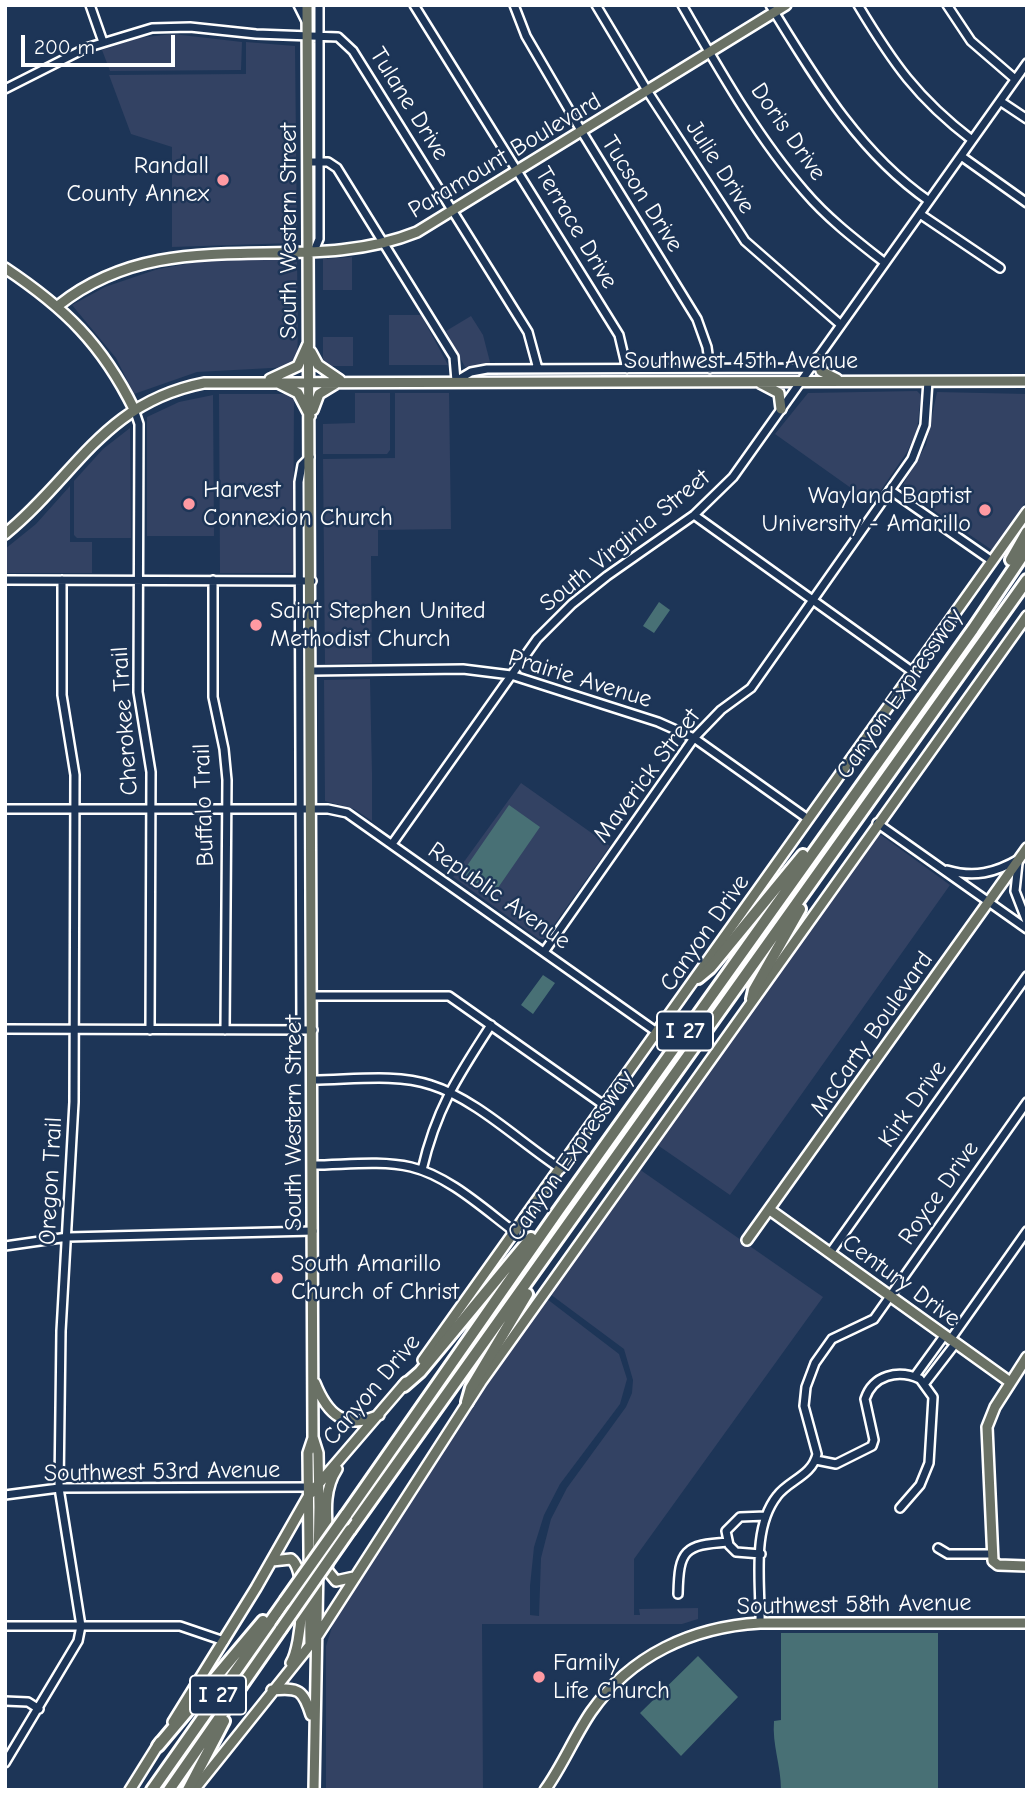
<!DOCTYPE html>
<style>
body{margin:0}
#map{position:relative;width:1032px;height:1795px;overflow:hidden;background:#1d3557;font-family:"Comic Neue",sans-serif}
canvas{display:block}
.frame{position:absolute;inset:0;border:7px solid #fff;pointer-events:none}
.scale{position:absolute;left:21px;top:35px;width:154px;height:32px;box-sizing:border-box;border:4px solid #fff;border-top:0;padding-left:9px;font-size:21px;line-height:24px;white-space:nowrap;color:#fff;-webkit-text-stroke:5px #1d3557;paint-order:stroke}
</style>
<div id="map">
<canvas width="1032" height="1795"></canvas>
<div class="frame"></div>
<div class="scale">200 m</div>
</div>
<script>
const context = document.querySelector('canvas').getContext('2d');
context.lineJoin = 'round';
function fillPath(path, color) {
  context.fillStyle = color;
  context.fill(path, 'evenodd');
}
function stroke(path, color, width, dash) {
  context.strokeStyle = color;
  context.lineWidth = width;
  context.lineCap = dash ? 'butt' : 'round';
  context.setLineDash(dash || []);
  context.stroke(path);
}
function label(font, color, halo, rows, align = 'center') {
  context.font = font + ' "Comic Neue",sans-serif';
  context.lineWidth = 5;
  context.setLineDash([]);
  context.textBaseline = 'middle';
  context.strokeStyle = halo;
  context.fillStyle = color;
  for (const [text, x, y, turn = 0] of rows) {
    context.save();
    context.translate(x, y);
    context.rotate((+turn || 0) * Math.PI / 180);
    context.textAlign = isNaN(turn) ? turn : align;
    if (halo) context.strokeText(text, 0, 0);
    context.fillText(text, 0, 0);
    context.restore();
  }
}
fillPath(new Path2D(`
 M 173,34 L 242,42 L 241,70 L 110,71 L 102,50 L 138,38 Z
 M 246,42 L 295,46 L 297,240 L 293,243 L 172,247 L 172,147 L 131,134 L 109,75 L 246,74 Z
 M 352,257 L 352,290 L 323,290 L 323,259 Z
 M 293,259 L 297,261 L 298,330 L 297,361 L 290,367 L 197,372 L 134,394 L 116,358 L 72,305 L 105,287 L 158,269 L 209,260 Z
 M 389,315 L 421,315 L 448,365 L 389,365 Z
 M 471,316 L 483,335 L 491,366 L 465,367 L 446,331 Z
 M 323,337 L 353,337 L 353,366 L 329,366 L 323,362 Z
 M 917,391 L 921,395 L 917,431 L 907,452 L 872,503 L 775,434 L 808,393 Z
 M 937,392 L 1027,394 L 1027,500 L 992,550 L 901,488 L 926,445 Z
 M 355,393 L 390,393 L 390,450 L 387,454 L 323,454 L 323,424 L 355,423 Z
 M 395,393 L 449,393 L 451,529 L 378,530 L 378,556 L 371,556 L 372,663 L 325,664 L 323,459 L 395,458 Z
 M 219,394 L 291,394 L 294,398 L 293,573 L 220,573 Z
 M 213,395 L 214,536 L 147,536 L 147,417 L 179,402 Z
 M 130,428 L 131,538 L 77,538 L 74,535 L 74,481 L 103,449 Z
 M 70,486 L 70,542 L 92,542 L 92,573 L 5,573 L 5,549 L 36,524 Z
 M 370,679 L 372,773 L 372,821 L 354,809 L 325,801 L 324,680 Z
 M 521,783 L 610,846 L 544,939 L 539,939 L 453,877 Z
 M 881,835 L 950,885 L 730,1195 L 656,1144 L 876,836 Z
 M 639,1169 L 823,1297 L 634,1559 L 634,1615 L 640,1615 L 639,1609 L 698,1608 L 698,1619 L 682,1624 L 482,1624 L 483,1790 L 326,1790 L 326,1646 L 333,1624 L 461,1423 L 547,1299 L 619,1354 L 627,1379 L 620,1404 L 560,1484 L 544,1515 L 534,1547 L 530,1586 L 530,1615 L 539,1616 L 541,1558 L 551,1519 L 567,1488 L 626,1407 L 632,1393 L 633,1380 L 624,1349 L 550,1294 Z`), '#334263');
fillPath(new Path2D(`
 M 659,602 L 670,610 L 654,633 L 643,626 Z
 M 509,805 L 540,827 L 493,895 L 462,873 Z
 M 543,975 L 555,983 L 533,1014 L 521,1005 Z
 M 781,1633 L 938,1633 L 938,1790 L 781,1790 C 781,1765 772,1745 774,1721 L 781,1720 Z
 M 698,1656 L 738,1697 L 681,1756 L 640,1713 Z`), '#487075');
const minor = new Path2D(`
 M 90,5 L 103,42
 M 298,5 L 307,23
 M 414,5 L 619,335 L 627,369
 M 514,5 L 526,36 L 582,132 L 697,319 L 707,347 L 710,369
 M 596,5 L 648,92 L 745,241 L 841,325
 M 682,5 C 719,69 757,137 805,192 C 828,219 857,241 885,263
 M 770,5 C 815,78 858,152 929,201
 M 858,5 C 893,63 917,98 972,140
 M 947,5 L 971,41 L 1015,79
 M 5,89 L 86,48 L 152,28 L 190,27 L 256,34 L 338,37 L 353,51 L 528,332 L 538,369
 M 1000,101 L 1027,119
 M 961,156 L 1027,203
 M 308,162 L 328,162 L 337,168 L 454,357 L 456,381 L 471,372 L 487,369 L 810,368
 M 920,214 L 1000,268
 M 314,251 L 319,239 L 319,5
 M 134,409 L 139,424 L 138,692 L 151,772 L 150,1030
 M 890,490 L 992,561
 M 694,515 L 913,672
 M 5,580 L 312,581
 M 213,580 L 213,697 L 224,749 L 227,780 L 225,1030
 M 312,671 L 463,669 L 511,675 L 658,722 L 694,738 L 808,819
 M 5,809 L 328,809 L 347,813 L 658,1033
 M 877,823 L 1027,929
 M 392,844 L 537,639 L 572,604 L 607,576 L 694,515 L 733,477 L 1027,63
 M 1018,863 L 1015,891 L 1027,922
 M 947,870 C 974,878 995,873 1019,859
 M 544,952 L 694,738 L 721,710 L 751,688 L 912,459 L 925,425 L 928,381
 M 313,996 L 449,996 L 605,1106
 M 5,1029 L 313,1030
 M 301,1030 L 299,482 L 302,465 L 310,457
 M 313,1080 C 350,1080 396,1073 431,1085 C 476,1099 521,1143 561,1169
 M 313,1165 C 344,1165 380,1160 411,1167 C 449,1176 485,1210 516,1233
 M 422,1170 C 436,1109 458,1076 491,1025
 M 5,1246 L 68,1237 L 313,1231
 M 830,1253 L 1027,976
 M 950,1340 L 1027,1231
 M 915,1376 L 944,1336
 M 925,1383 L 955,1344
 M 816,1460 L 836,1464 L 872,1446 L 874,1440 L 865,1399 C 873,1375 898,1369 920,1379 L 933,1397 L 929,1463 L 920,1485 L 900,1508
 M 5,1495 L 59,1488 L 312,1487
 M 938,1548 L 948,1554 L 993,1554
 M 761,1554 L 736,1552 L 729,1545 L 726,1531 L 740,1517 L 766,1516
 M 678,1594 C 679,1550 684,1545 728,1542
 M 760,1623 C 761,1584 751,1529 777,1496 C 789,1480 812,1476 817,1454 L 804,1406 L 806,1387 L 815,1363 L 832,1339 L 874,1319 L 1027,1102
 M 5,1626 L 180,1626 L 224,1641
 M 5,1701 L 28,1702 L 39,1709
 M 5,1763 L 78,1641 L 81,1626 L 59,1488 L 61,1331 L 74,1102 L 75,775 L 62,695 L 62,580`);
const major = new Path2D(`
 M 307,5 L 313,1437 L 318,1453 L 319,1507 L 314,1790
 M 5,268 C 65,308 102,344 134,409
 M 59,305 C 169,218 301,279 417,232 L 786,5
 M 311,352 L 318,365 L 340,380
 M 818,358 L 821,371 L 837,379
 M 270,379 L 298,366 L 308,344
 M 278,383 L 298,393 L 310,416
 M 760,383 L 779,393 L 781,409
 M 313,410 L 319,394 L 337,383
 M 5,534 C 77,475 103,403 204,383 L 1027,381
 M 770,1210 L 1010,1382
 M 747,1240 L 1027,848
 M 1027,1357 L 995,1407 L 987,1427 L 993,1561 L 998,1565 L 1027,1566
 M 423,1360 L 1027,512
 M 315,1383 C 327,1413 344,1431 379,1415
 M 328,1544 C 327,1518 322,1492 337,1469
 M 272,1561 L 291,1559 C 308,1571 302,1645 291,1663
 M 328,1561 L 327,1570 L 336,1581 L 354,1577
 M 310,1644 L 308,1453 L 313,1438
 M 272,1690 C 299,1687 303,1690 311,1715
 M 173,1722 L 256,1588 L 309,1495 L 406,1382
 M 130,1790 L 160,1742
 M 194,1790 L 318,1635 L 481,1382 L 1027,616
 M 545,1790 C 563,1765 574,1737 591,1712 C 631,1655 692,1627 760,1623 L 1027,1623`);
const highway = new Path2D(`
 M 1011,560 L 1027,532
 M 698,978 L 710,968 L 803,855
 M 752,999 L 754,990 L 800,909
 M 404,1386 L 420,1372 L 531,1238
 M 467,1402 L 471,1388 L 527,1294
 M 346,1515 L 558,1211 L 973,629 L 1027,549
 M 350,1530 L 1027,580
 M 158,1746 L 263,1621
 M 152,1790 L 285,1601
 M 169,1790 L 281,1629
 M 188,1790 L 224,1721`);
stroke(minor, '#fff', 12);
stroke(major, '#fff', 14);
stroke(highway, '#fff', 16);
stroke(minor, '#1d3557', 7);
stroke(major, '#6a7165', 9);
stroke(highway, '#6a7165', 10);
const highwayBridge = new Path2D(`
 M 285,1601 L 346,1515
 M 281,1629 L 350,1530`);
stroke(highwayBridge, '#fff', 16, []);
stroke(highwayBridge, '#6a7165', 10);
for (const [x, y, r, color] of [
 [223,180,7,"#ff9aa2"],
 [189,504,7,"#ff9aa2"],
 [985,510,7,"#ff9aa2"],
 [256,625,7,"#ff9aa2"],
 [277,1278,7,"#ff9aa2"],
 [539,1677,7,"#ff9aa2"]
]) {
  const dot = new Path2D();
  dot.arc(x, y, r, 0, 2 * Math.PI);
  context.fillStyle = color;
  context.fill(dot);
  stroke(dot, '#1d3557', 2.5);
}
for (const [x, y, w] of [
 [685,1031,56],
 [218,1695,56]
]) {
  const box = new Path2D();
  box.roundRect(x - w / 2, y - 19.5, w, 39, 5);
  context.fillStyle = '#1d3557';
  context.fill(box);
  stroke(box, '#fff', 2);
}
label('bold 23px', '#fff', null, [
 ["I 27",685,1031],
 ["I 27",218,1695]
]);
label('24px', '#fff', '#1d3557', [
 ["Tulane Drive",409,104,58],
 ["Doris Drive",788,132,55],
 ["Paramount Boulevard",505,156,-31],
 ["Julie Drive",720,167,57],
 ["Tucson Drive",642,194,58],
 ["Terrace Drive",576,228,59],
 ["South Western Street",289,231,-90],
 ["Southwest 45th Avenue",741,361],
 ["South Virginia Street",625,541,-39],
 ["Prairie Avenue",580,679,17],
 ["Canyon Expressway",900,694,-55],
 ["Cherokee Trail",125,721,-94],
 ["Maverick Street",647,776,-53],
 ["Buffalo Trail",204,805,-92],
 ["Republic Avenue",499,896,35],
 ["Canyon Drive",705,933,-55],
 ["McCarty Boulevard",872,1034,-55],
 ["Kirk Drive",913,1104,-55],
 ["South Western Street",294,1123,-90],
 ["Canyon Expressway",571,1156,-55],
 ["Oregon Trail",51,1181,-87],
 ["Royce Drive",939,1193,-55],
 ["Century Drive",901,1281,36],
 ["Canyon Drive",372,1390,-50],
 ["Southwest 53rd Avenue",162,1472,-1],
 ["Southwest 58th Avenue",854,1605,-1]
]);
label('24px', '#fff', '#1d3557', [
 ["Randall",209,166,"right"],
 ["County Annex",209,194,"right"],
 ["Harvest",203,490],
 ["Connexion Church",203,518],
 ["Wayland Baptist",971,496,"right"],
 ["University - Amarillo",971,524,"right"],
 ["Saint Stephen United",270,611],
 ["Methodist Church",270,639],
 ["South Amarillo",291,1264],
 ["Church of Christ",291,1292],
 ["Family",553,1663],
 ["Life Church",553,1691]
], 'left');
</script>
